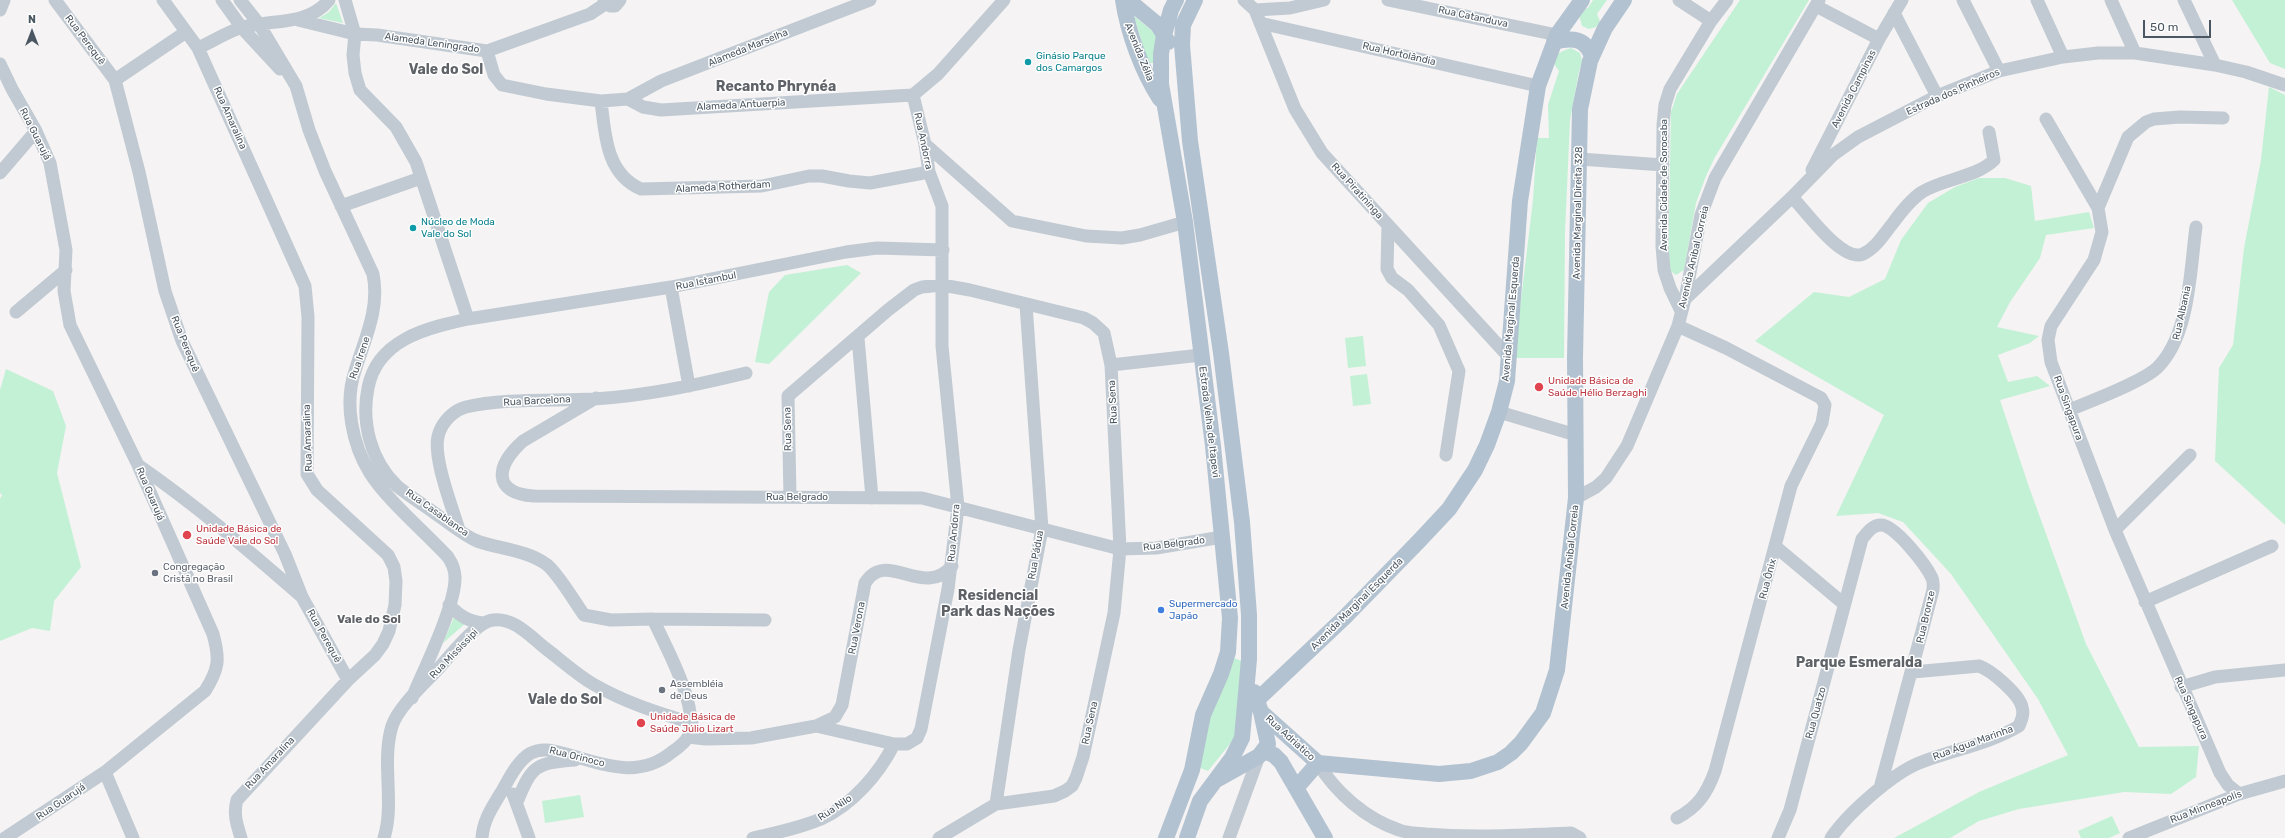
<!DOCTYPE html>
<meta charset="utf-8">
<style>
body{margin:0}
#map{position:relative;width:2285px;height:838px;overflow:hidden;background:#f5f3f3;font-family:Rubik,sans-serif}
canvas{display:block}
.north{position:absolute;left:12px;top:12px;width:40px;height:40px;-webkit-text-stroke:3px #fff;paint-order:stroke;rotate:0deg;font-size:11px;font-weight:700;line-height:16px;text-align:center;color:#4a5661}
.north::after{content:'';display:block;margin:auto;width:14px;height:18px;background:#4a5661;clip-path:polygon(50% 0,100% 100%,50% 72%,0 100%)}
.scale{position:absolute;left:2143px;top:20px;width:68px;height:18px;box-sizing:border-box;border:2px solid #4a5661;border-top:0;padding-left:5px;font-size:12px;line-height:14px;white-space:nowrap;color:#4a5661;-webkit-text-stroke:3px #fff;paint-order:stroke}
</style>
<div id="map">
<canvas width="2285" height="838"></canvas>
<div class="north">N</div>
<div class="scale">50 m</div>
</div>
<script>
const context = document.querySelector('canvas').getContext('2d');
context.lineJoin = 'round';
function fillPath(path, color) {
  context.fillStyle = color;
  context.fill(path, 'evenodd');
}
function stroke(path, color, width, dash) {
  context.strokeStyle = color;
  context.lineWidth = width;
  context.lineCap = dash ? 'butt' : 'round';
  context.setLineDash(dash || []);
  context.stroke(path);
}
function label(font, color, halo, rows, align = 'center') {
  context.font = font + ' Rubik,sans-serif';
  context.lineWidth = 3;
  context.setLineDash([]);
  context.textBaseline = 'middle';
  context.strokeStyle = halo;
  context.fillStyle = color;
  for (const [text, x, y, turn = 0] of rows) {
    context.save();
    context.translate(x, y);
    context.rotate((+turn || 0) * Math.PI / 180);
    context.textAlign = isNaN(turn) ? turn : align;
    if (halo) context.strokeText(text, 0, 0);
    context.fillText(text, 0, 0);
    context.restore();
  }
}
fillPath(new Path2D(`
 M 1593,0 L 1607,0 L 1597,14 L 1600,21 L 1596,27 L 1589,29 L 1582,26 L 1579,15 L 1583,9 L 1588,8 Z
 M 1740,0 L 1809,0 L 1715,157 L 1706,176 L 1696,203 L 1684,270 L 1676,275 L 1668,269 L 1671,112 L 1677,94 Z
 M 2232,0 L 2285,0 L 2285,69 L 2270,63 Z
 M 336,3 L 343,23 L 319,18 L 329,12 Z
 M 1134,16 L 1157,35 L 1153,63 L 1148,63 Z
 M 1571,48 L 1580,53 L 1582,61 L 1579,71 L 1570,120 L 1565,232 L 1564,358 L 1514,358 L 1533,200 L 1537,138 L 1549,138 L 1548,105 L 1559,71 L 1554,64 C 1557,52 1560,52 1571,48 Z
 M 2269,87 L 2285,95 L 2285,525 L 2215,461 L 2219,368 L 2233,345 L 2244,248 L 2261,160 Z
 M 1979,178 L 2005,178 L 2031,186 L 2035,221 L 2089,212 L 2094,228 L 2046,235 L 2040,258 L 2010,302 L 1997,327 L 2039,336 L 2030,343 L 1998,355 L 2008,382 L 2037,376 L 2050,386 L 2000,400 L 2029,487 L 2086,644 L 2139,747 L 2199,746 L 2196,777 L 2171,794 L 2124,792 L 2019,809 L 1979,821 L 1950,838 L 1894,838 L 1979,792 L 2068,755 L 2038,699 L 1951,574 L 1903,522 L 1878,513 L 1836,516 L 1884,415 L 1755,341 L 1814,292 L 1849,297 L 1885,279 L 1901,240 L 1928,203 L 1955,187 Z
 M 847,265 L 861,273 L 769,364 L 755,362 L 769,292 L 785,275 Z
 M 1363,336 L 1366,366 L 1348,368 L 1345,338 Z
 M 6,369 L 53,391 L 66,426 L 57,473 L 81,567 L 54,601 L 50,631 L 32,628 L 0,641 L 0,499 L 2,495 L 0,493 L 0,390 Z
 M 1367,374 L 1371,404 L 1353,406 L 1350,376 Z
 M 454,617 L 466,623 L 443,643 Z
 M 1231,657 L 1242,661 L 1238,734 L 1208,771 L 1200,768 L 1207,723 Z
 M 580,795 L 584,817 L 545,823 L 542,801 Z
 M 2112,816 L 2120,833 L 2109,838 L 2081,838 L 2078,831 Z`), '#c3f1d5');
stroke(new Path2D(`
 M 55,0 L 115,80 L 139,172 L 165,291 L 182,341 L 285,554 L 302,597 L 348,680
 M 163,0 L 198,48 L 305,286 L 308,317 L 307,474 L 317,490 L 388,555 L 394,567 L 396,581 L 395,605 L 389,631 L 383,644 L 375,655 L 348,680 L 237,800 C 233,814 237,825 241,838
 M 222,0 L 242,28 L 280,69
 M 240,0 L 259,24 L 296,86 L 309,130 L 325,171 L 373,274 C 380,309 365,338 355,371 C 344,403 352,444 370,473 C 387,500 425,532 448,557 C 452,563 455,569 455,577 C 456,605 424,669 412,698
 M 345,0 L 355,34 L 353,55 L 355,73 L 360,90 L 396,127 L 416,162 L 468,319
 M 604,0 L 610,6 L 615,6 L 620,0
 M 1244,0 L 1255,10 L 1295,109 L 1322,153 L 1509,357
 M 1388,0 L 1557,35
 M 1679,0 L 1711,21
 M 1963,0 L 1999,71
 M 2037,0 L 2063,57
 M 2111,0 L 2135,53
 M 2184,0 L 2215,65
 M 1816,6 L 1879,39
 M 0,10 L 4,0
 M 1255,10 L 1290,8 L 1324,0
 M 1894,13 L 1937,96
 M 298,20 L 355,34 L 377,35 L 487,51 L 590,14 L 605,4
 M 1260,23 L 1538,86
 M 198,48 C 211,42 224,34 237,29 C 267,18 306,28 329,0
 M 487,51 L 494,75 L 502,85 L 546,94 L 601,101 L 628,99 L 643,107 L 661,110 L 913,95 L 938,74 L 1004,0
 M 0,64 L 12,89 L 36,131 L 50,163 L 66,250 L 64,291 L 70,325 L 138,465 L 213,634 C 220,659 219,669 205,691 L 105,772 L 5,838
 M 115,80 L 186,32
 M 628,99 L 661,81 L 870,0
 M 601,101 C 605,134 606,174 641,189 L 762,186 L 809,176 L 822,176 L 849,181 L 870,183 L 929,172
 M 2223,118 L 2180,117 L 2154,119 L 2146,122 L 2128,137 L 2098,208 L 2102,232 L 2094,260 L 2051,326 L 2048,340 L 2051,362 L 2115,530 L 2220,773 L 2228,785 L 2239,794
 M 2046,119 L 2098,208
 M 925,144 L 1012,221 L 1086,236 L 1122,238 L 1140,235 L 1185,222
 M 1580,159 L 1663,165
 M 1812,170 L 1879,39 L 1902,0
 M 0,173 L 36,131
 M 1792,197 C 1806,211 1842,263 1863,254 C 1876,248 1884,234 1893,223 C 1901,212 1910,200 1922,192 C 1943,179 1977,177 1994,160 L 1989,132
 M 341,206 L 421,178
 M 1388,225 L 1387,269 L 1392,278 L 1408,290 L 1439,325 L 1459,371 L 1446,455
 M 671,287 L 689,386
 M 1685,299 L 1792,197 L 1833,155 L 1858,137 L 1937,96 L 1999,71 L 2063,57 L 2098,53 L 2135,53 L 2215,65 L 2246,72 L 2285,85
 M 1681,311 L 1670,288 L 1664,270 L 1662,246 L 1663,125 L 1665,105 L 1670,89 L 1711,21 L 1727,0
 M 16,312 L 66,270
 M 858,338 L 872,498
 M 1111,365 L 1201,355
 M 596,398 L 523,441 C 496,465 491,493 534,496 L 922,498 L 1120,549 L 1156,548 L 1222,537
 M 2069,410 C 2089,402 2142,382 2157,368 C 2190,336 2190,270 2196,227
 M 1499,412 L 1576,435
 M 138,465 C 196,505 248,550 301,596
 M 790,497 L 788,396 L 888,310 L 914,290 L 922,287 L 942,285 L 970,290 L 1084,318 L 1093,323 L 1104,333 L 1111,365 L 1120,549 L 1114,613 L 1083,757 L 1076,778 L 1072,786 L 1065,791 L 1054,796 L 996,804 L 939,838
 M 1576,498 L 1596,487 L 1606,478 L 1627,446 L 1678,326 L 1685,299 L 1701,215 L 1715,178 L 1819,0
 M 459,530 C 452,506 431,454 439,433 C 443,421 454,410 466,407 C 502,398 555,401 594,399 C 645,396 696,385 746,373
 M 2115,530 L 2190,455
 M 1776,547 L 1844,604
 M 2145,602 L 2272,546
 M 449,605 C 460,616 469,622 484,623
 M 653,619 L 765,620
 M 2181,687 L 2215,677 L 2285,670
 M 816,726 L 835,717 L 842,705 L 865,583 C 887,548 923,600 952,566
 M 688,737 L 706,739 L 751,738 L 816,726 L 894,744 L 907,744 L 917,738 L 921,729 L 948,589 L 958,507 L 942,346 L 942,206 L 929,172 L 925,144 L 913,95
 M 1318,763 C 1335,792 1366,819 1399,830 C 1407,833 1417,833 1426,834 C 1474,838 1523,835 1571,833 L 1580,838
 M 105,772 L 133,838
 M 513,794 L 529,838
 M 517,802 C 532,765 536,763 575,760
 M 996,804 L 1019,650 L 1042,529 L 1026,305
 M 1677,818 C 1698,807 1707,793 1715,771 L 1791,486 L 1822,423 L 1825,405 L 1821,398 L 1726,348 L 1678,326
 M 384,838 C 395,803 381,762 392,726 C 398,707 425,683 439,668 C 451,655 476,622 493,620 C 513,617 530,636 545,648 C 561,660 576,674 593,684 C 624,702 658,713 692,723
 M 482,838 C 483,820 493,806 502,791 C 509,779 518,760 531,753 C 543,747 554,751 566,754 C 603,764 638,780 672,752 C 678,748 686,742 689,735 C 699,706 666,647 653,619 L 611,620 L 584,615 C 574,601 558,573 546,564 C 526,550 500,549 477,541 C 463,535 449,523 436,514 C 424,505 409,496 397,486 C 371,461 361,423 368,388 C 377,340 426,328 468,319 L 671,287 L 846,252 L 877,248 L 943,250
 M 753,838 C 776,833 799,828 821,819 C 852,805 879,774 894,744
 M 1229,838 L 1259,756
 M 1778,838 L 1790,810 L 1862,539 C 1867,533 1872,525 1881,525 C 1895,525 1926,565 1932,578 C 1934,582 1933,587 1933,590 L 1880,788
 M 1831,838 C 1847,814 1892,774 1919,763 C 1952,750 1989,744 2019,726 C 2022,719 2024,714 2022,707 C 2019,694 1991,670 1979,666 L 1913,672
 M 2129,838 L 2239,794 L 2285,781`), '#c1cad2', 13);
stroke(new Path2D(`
 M 1123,0 C 1128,33 1142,71 1160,99
 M 1128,0 L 1158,25 L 1168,42
 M 1554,42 C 1572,37 1585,38 1592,56
 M 1256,701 L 1345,617 L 1419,541 L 1449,509 L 1475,470 L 1487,445 L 1499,412 L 1507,381 L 1520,201 L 1538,86 L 1557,35 L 1582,0
 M 1261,712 L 1318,763
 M 1264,751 L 1274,755 L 1281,762 L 1325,838
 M 1318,763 L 1439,774 L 1471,771 L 1498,762 L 1511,753 L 1521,743 L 1543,713 L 1557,670 L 1576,498 L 1575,358 L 1580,109 L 1590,61 L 1605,28 L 1624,0
 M 1218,779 L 1259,756 L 1268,744 L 1261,712 L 1254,692
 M 1297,787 L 1318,763
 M 1166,838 L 1192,770 L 1203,715 L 1221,674 L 1228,652 L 1230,618 L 1213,446 L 1185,222 L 1161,84 L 1161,54 L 1164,35 L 1171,10 L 1176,0
 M 1187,838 L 1200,801 L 1232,758 L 1242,738 L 1249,659 L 1249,615 L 1242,522 L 1221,353 L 1190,141 L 1182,45 L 1183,25 L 1195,0`), '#b3c2d1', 16);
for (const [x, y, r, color] of [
 [1028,62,4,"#0f9aa8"],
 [413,228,4,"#0f9aa8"],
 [1539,387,5,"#e0444e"],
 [187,535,5,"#e0444e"],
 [155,573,4,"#6b7280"],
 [1161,610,4,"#3f7fe0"],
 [662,690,4,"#6b7280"],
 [641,723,5,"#e0444e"]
]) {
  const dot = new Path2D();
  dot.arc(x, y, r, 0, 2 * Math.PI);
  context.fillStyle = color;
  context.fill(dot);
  stroke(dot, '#fff', 1.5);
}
label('10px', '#4a5661', '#fff', [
 ["Rua Catanduva",1473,17,12],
 ["Rua Perequê",85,40,53],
 ["Alameda Leningrado",432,43,8],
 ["Alameda Marselha",748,48,-22],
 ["Avenida Zélia",1139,52,68],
 ["Rua Hortolândia",1399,54,13],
 ["Avenida Campinas",1854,89,-63],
 ["Estrada dos Pinheiros",1953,92,-24],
 ["Alameda Antuerpia",741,105,-3],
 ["Rua Amaralina",230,118,66],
 ["Rua Guarujá",35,134,63],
 ["Rua Andorra",923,141,78],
 ["Avenida Cidade de Sorocaba",1664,185,-90],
 ["Alameda Rotherdam",723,187,-3],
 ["Rua Piratininga",1357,191,48],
 ["Avenida Marginal Direita 328",1578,213,-89],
 ["Avenida Anibal Correia",1694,257,-77],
 ["Rua Istambul",706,281,-11],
 ["Rua Albania",2182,313,-78],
 ["Avenida Marginal Esquerda",1511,319,-85],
 ["Rua Perequê",185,344,68],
 ["Rua Irene",360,358,-71],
 ["Rua Barcelona",537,401,-3],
 ["Rua Sena",1113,402,-93],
 ["Rua Singapura",2068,408,70],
 ["Estrada Velha de Itapevi",1209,422,83],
 ["Rua Sena",788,429,-91],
 ["Rua Amaralina",308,438,-92],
 ["Rua Guarujá",150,494,67],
 ["Rua Belgrado",797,497],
 ["Rua Casablanca",437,513,35],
 ["Rua Andorra",954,533,-85],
 ["Rua Belgrado",1174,544,-7],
 ["Rua Pádua",1036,555,-80],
 ["Avenida Anibal Correia",1570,557,-84],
 ["Rua Ônix",1768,579,-75],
 ["Avenida Marginal Esquerda",1357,604,-45],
 ["Rua Bronze",1926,617,-77],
 ["Rua Verona",857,628,-79],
 ["Rua Perequê",324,636,61],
 ["Rua Mississipi",454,654,-46],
 ["Rua Singapura",2191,708,66],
 ["Rua Quatzo",1816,713,-75],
 ["Rua Sena",1090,723,-78],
 ["Rua Adriatico",1290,738,42],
 ["Rua Água Marinha",1973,743,-20],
 ["Rua Orinoco",577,757,14],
 ["Rua Amaralina",270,763,-47],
 ["Rua Guarujá",61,802,-34],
 ["Rua Minneapolis",2206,807,-21],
 ["Rua Nilo",835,808,-34]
]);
label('10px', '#0d838f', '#fff', [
 ["Ginásio Parque",1036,56],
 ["dos Camargos",1036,68],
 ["Núcleo de Moda",421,222],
 ["Vale do Sol",421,234]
], 'left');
label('10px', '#be3a42', '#fff', [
 ["Unidade Básica de",1548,381],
 ["Saúde Hélio Berzaghi",1548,393],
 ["Unidade Básica de",196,529],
 ["Saúde Vale do Sol",196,541],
 ["Unidade Básica de",650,717],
 ["Saúde Júlio Lizart",650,729]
], 'left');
label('10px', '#5b616d', '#fff', [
 ["Congregação",163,567],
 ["Cristã no Brasil",163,579],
 ["Assembléia",670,684],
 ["de Deus",670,696]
], 'left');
label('10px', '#366cbe', '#fff', [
 ["Supermercado",1169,604],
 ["Japão",1169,616]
], 'left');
label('bold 12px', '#5f6368', '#fff', [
 ["Vale do Sol",369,620]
]);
label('bold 14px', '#5f6368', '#fff', [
 ["Vale do Sol",446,70],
 ["Recanto Phrynéa",776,87],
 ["Residencial",998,596],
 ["Park das Nações",998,612],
 ["Parque Esmeralda",1859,663],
 ["Vale do Sol",565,700]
]);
</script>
